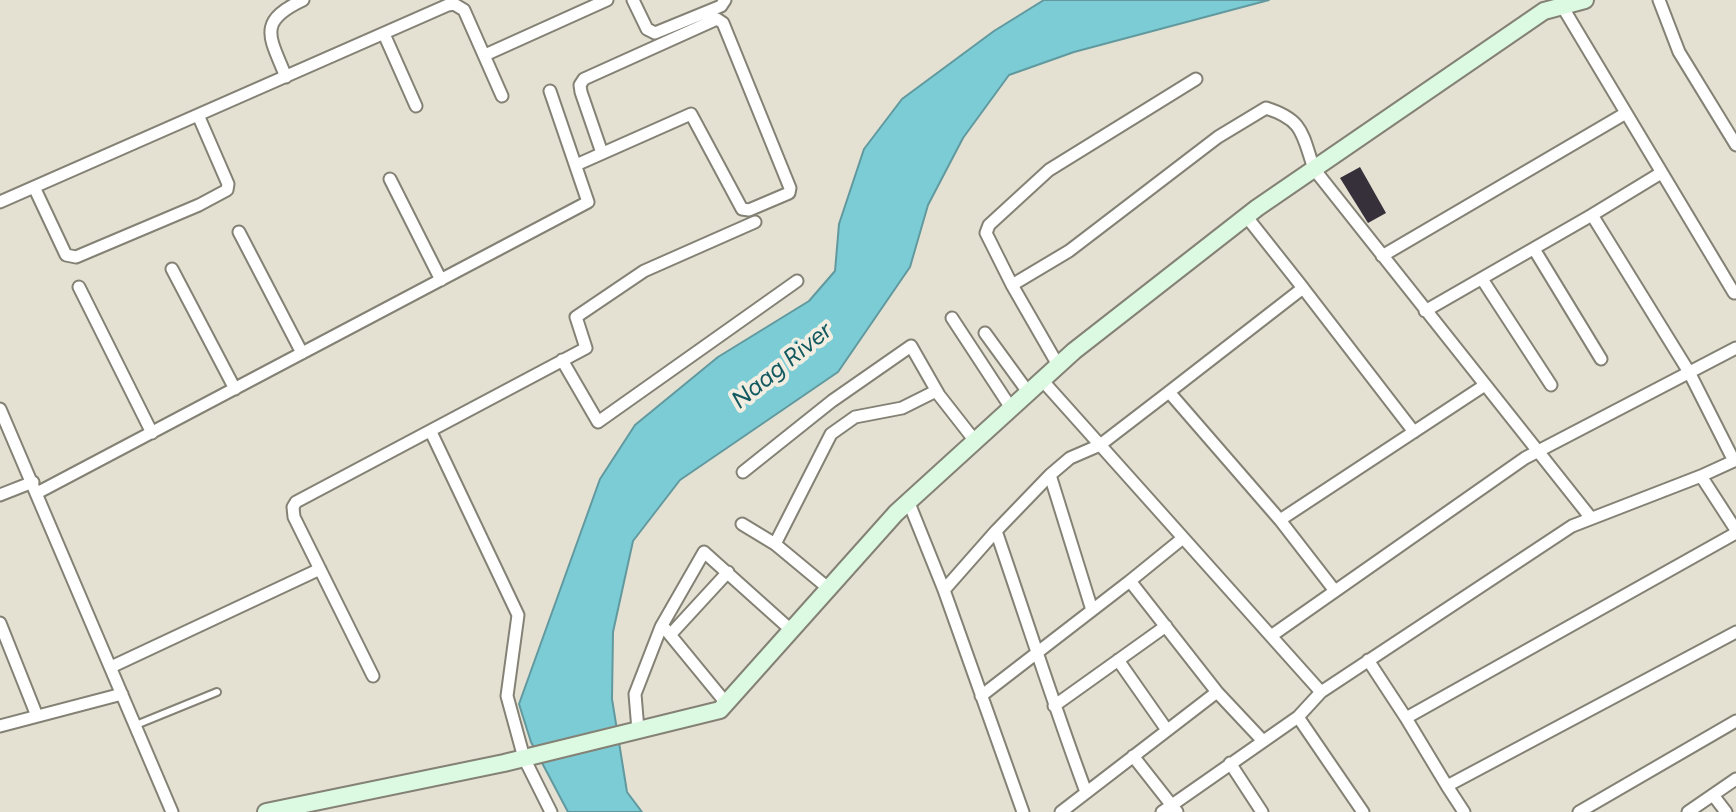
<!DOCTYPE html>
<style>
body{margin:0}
canvas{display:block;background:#e4e1d3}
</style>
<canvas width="1736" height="812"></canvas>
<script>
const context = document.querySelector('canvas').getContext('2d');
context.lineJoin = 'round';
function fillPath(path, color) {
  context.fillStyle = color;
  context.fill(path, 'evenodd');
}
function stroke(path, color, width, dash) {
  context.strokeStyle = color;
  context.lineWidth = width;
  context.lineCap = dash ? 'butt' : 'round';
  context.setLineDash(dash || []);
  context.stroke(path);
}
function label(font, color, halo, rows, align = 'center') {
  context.font = font + ' Figtree,sans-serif';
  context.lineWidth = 8;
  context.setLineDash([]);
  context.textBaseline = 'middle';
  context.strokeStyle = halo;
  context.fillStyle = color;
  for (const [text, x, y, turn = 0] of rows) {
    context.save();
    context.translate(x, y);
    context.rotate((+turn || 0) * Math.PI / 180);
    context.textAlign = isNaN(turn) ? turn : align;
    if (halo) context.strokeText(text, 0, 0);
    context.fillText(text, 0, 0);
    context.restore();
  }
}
const water = new Path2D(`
 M 1044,0 L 1269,0 L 1074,52 L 1009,75 L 963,138 L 928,205 L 910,267 L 838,372 L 680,480 L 633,541 L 613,632 L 612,699 L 627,792 L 642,812 L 568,812 L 531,742 L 519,704 L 600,479 L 635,425 L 718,357 L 809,301 L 835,271 L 839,224 L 864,149 L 902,99 L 994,31 Z`);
fillPath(water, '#7bccd5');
stroke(water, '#61999e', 2);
fillPath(new Path2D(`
 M 1360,167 L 1386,213 L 1368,223 L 1340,178 Z`), '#353039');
const lane = new Path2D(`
 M 136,725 L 217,692`);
const street = new Path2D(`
 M 633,0 L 647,29 L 655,33 L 721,6 L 725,0
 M 1659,0 L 1679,52 L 1736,145
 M 1562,6 L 1734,293
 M 384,34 L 416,106
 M 485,55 L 607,0
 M 286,77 C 270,37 256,22 303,0
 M 576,165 L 691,114 L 742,209 L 749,210 L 789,193 L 790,188 L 723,23 L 717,19 L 584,79 L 580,85 L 581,92 L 602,153
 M 1661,173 L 1592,215 L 1689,372 L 1734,461
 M 390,179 L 441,280
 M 34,187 L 66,255 L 76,257 L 199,205 L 227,190 L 228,184 L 198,115
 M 0,202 L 448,5 L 454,4 L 464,10 L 502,96
 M 1246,216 L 1303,288
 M 239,232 L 302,353
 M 1534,249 L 1601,359
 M 1382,256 L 1626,113
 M 172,269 L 235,389
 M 1482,279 L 1551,385
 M 1012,285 L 1069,251 L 1218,137 L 1266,108 C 1304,120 1302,134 1314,169 L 1591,518
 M 79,287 L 152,433
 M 1425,311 L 1592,215
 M 952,318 L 1011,408
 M 985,333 L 1028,392
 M 562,360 L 598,422 L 797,281
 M 1058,365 L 1012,285 L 986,233 L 989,225 L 1049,170 L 1196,79
 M 1042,380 L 1321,692 L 1298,717 L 1363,812
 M 0,409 L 172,812
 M 431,432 L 518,615 L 507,696 L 524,758 L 551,812
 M 1736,460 L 1701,476 L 1736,530
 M 743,472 L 832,401 L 911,346 L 939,395 L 975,441
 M 37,493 L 588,202 L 550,91
 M 0,495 L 33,482
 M 909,503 L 944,590 L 1023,812
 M 1280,520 L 1169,392 L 1303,288 L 1414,432
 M 742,524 L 775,544 L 828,588
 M 996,531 C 1026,618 1054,706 1086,792
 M 775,544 L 831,434 L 855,417 L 902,408 L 936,391
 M 1130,581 L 1183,538
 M 944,590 L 996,531 L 1050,475
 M 1335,591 L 1280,520 L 1485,385
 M 1092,610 L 1050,475 L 1070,458 L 1100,445 L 1169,392
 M 0,623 L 37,716
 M 662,625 L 726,703
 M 670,635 L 728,572
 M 1271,636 L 1525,458 L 1736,348
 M 1118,660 L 1167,730
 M 1368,660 L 1406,718 L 1447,786
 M 111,667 L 320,569
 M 373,676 L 294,517 L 293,507 L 296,502 L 586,348 L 576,317 L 644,271 L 755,222
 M 1321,692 L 1572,526 L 1701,476
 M 981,696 L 1130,581 L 1217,692
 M 1054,706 L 1166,626
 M 1406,718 L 1736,533
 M 0,726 L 122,694
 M 638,730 L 635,694 L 661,627 L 704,552 L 791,630
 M 1133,756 L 1177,812
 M 1230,763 L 1262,812
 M 1713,795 L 1726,812
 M 1061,812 L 1217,692 L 1263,741
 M 1162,812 L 1298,717
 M 1464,812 L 1447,786 L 1736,632
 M 1579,812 L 1736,721
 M 1688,812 L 1736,779`);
const secondary = new Path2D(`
 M 266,812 L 504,763 L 720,710 L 896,513 L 1074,351 L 1257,208 L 1544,11 L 1585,0`);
stroke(lane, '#848175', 10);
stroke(street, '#848175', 15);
stroke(secondary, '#848175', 20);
stroke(lane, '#fff', 6);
stroke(street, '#fff', 11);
stroke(secondary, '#dcf9e2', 16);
label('italic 24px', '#135960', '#f1eee1', [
 ["Naag River",782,366,-39]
]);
</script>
